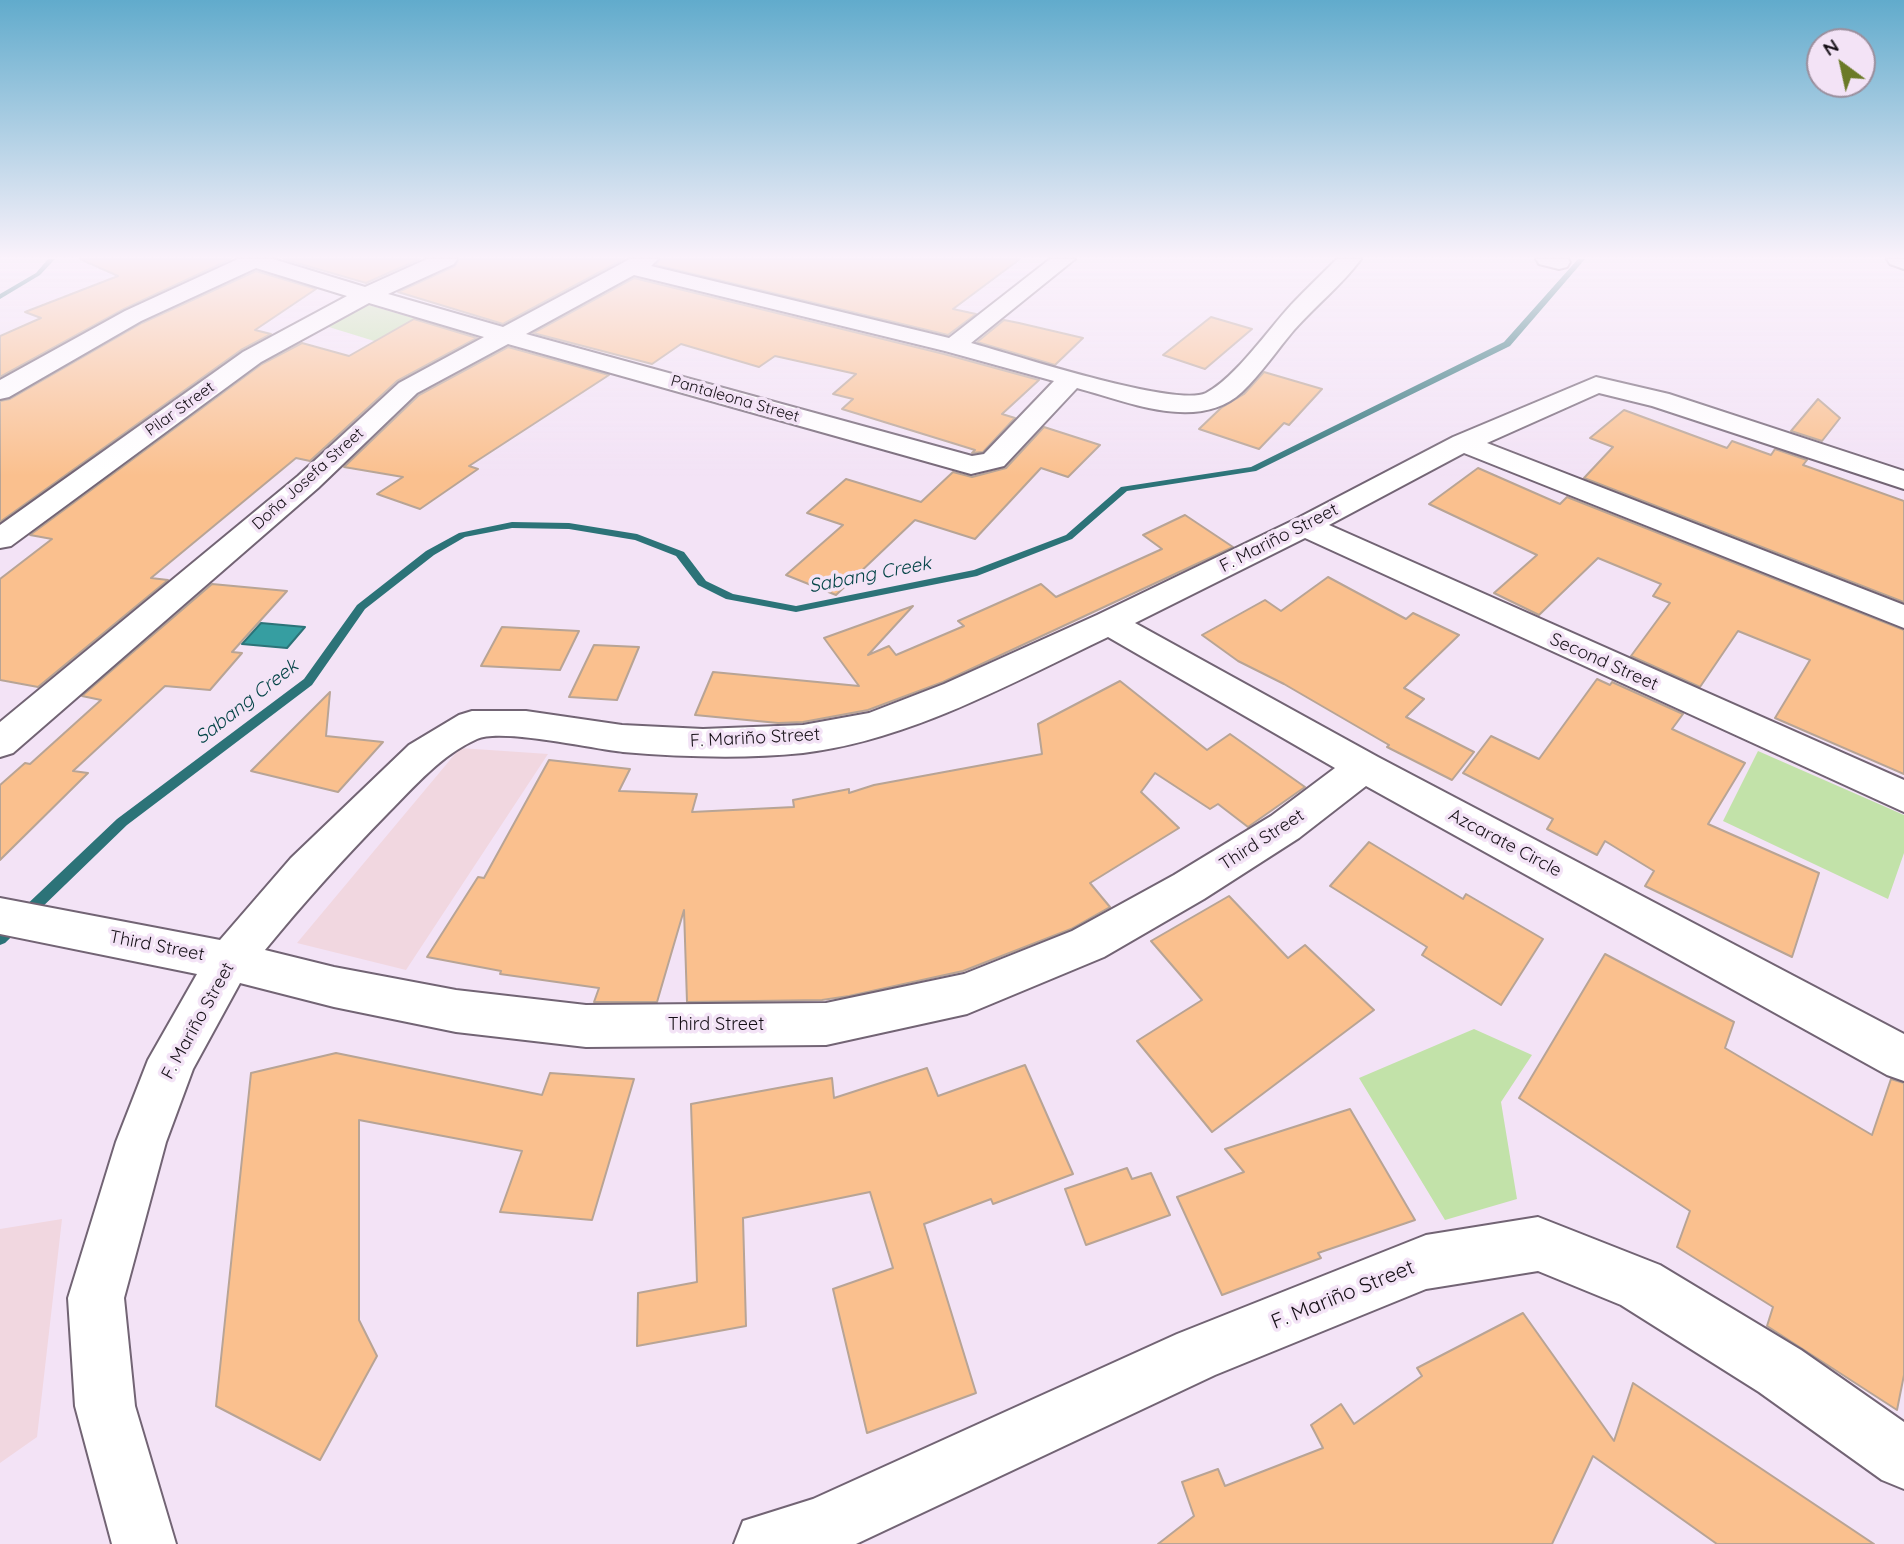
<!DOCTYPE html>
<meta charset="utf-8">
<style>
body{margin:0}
#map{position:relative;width:1904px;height:1544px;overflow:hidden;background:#f3e3f6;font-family:Quicksand,sans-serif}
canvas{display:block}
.north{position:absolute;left:1806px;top:28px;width:70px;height:70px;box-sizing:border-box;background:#f3e3f6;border:2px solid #9b8f9d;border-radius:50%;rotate:327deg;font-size:19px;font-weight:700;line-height:28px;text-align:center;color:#161017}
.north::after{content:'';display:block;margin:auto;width:24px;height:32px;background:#6b7a27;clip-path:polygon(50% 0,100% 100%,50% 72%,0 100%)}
</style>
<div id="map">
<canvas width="1904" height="1544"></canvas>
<div class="north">N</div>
</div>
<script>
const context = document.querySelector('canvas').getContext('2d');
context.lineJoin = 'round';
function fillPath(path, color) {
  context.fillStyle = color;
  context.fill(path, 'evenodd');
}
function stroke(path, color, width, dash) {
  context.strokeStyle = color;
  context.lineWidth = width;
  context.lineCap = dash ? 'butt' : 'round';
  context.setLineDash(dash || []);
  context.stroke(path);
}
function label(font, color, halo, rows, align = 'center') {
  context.font = font + ' Quicksand,sans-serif';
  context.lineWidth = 7;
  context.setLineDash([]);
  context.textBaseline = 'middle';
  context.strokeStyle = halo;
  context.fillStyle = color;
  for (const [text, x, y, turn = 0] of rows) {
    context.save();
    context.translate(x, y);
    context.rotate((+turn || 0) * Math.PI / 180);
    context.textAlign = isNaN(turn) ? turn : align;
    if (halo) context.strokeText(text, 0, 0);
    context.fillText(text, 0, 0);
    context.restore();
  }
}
fillPath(new Path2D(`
 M 460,748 L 548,754 L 406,970 L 297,943 Z
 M 62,1219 L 37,1437 L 0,1463 L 0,1229 Z`), '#f1d7e0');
fillPath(new Path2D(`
 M 362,303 L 464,333 L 423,356 L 319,324 Z
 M 1758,751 L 1904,815 L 1904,853 L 1888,899 L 1723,821 Z
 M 1474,1029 L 1532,1055 L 1501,1102 L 1517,1199 L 1445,1220 L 1359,1078 Z`), '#c2e2a9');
const water = new Path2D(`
 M 261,623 L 305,627 L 287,648 L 242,644 Z`);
fillPath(water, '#369ea1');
stroke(water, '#2c7378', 2);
fillPath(new Path2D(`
 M 48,259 L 55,259 L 40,275 L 0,299 L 0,294 L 36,273 Z
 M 1578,259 L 1585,259 L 1510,346 L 1256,471 L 1127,491 L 1072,539 L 977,576 L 796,612 L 726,599 L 698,585 L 676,556 L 635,540 L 569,529 L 512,528 L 465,537 L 434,555 L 365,609 L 312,685 L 127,825 L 5,943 L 0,945 L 0,930 L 117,819 L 304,679 L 357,605 L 426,551 L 459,533 L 512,522 L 569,523 L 637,534 L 684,552 L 706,581 L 733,594 L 796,606 L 974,570 L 1066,535 L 1121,487 L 1251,467 L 1504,342 Z`), '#2c7378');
const building = new Path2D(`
 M 80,259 L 231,259 L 124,309 L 0,377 L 0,336 L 41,318 L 25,312 L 118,276 Z
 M 283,259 L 420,259 L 366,283 Z
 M 459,259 L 624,259 L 503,324 L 398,292 L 455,266 Z
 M 660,259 L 1020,259 L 953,309 L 976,314 L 948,335 L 656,265 Z
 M 256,271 L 316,289 L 255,330 L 271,334 L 241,350 L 0,522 L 0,401 L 10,399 L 142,323 Z
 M 634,278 L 944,354 L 1039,380 L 1002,414 L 1015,418 L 983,452 L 972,453 L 975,450 L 842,409 L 853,399 L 833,394 L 856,374 L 775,356 L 759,367 L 681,344 L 652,364 L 533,333 Z
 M 1211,317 L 1252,329 L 1205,369 L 1163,355 Z
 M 414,319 L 477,338 L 397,381 L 310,461 L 296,458 L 151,578 L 168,580 L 38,687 L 0,680 L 0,579 L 52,539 L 30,535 L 262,364 L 302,343 L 349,356 Z
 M 1004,320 L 1019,323 L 1083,338 L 1055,365 L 977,342 Z
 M 508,347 L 609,375 L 469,466 L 478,469 L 420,509 L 377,494 L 403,477 L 344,467 L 419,395 Z
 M 1264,372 L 1322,389 L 1289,425 L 1284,423 L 1259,449 L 1199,429 L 1221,408 L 1244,394 Z
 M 1818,399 L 1840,418 L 1822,441 L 1791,431 Z
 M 1624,410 L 1727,448 L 1732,441 L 1771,455 L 1775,449 L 1807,460 L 1803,465 L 1904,501 L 1904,602 L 1584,478 L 1613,447 L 1590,438 Z
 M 1044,427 L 1100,445 L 1068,477 L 1041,468 L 975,539 L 915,520 L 836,595 L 786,575 L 843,525 L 807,513 L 846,479 L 921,502 L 953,472 L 972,477 L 1006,468 Z
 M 1478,468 L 1560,504 L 1567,497 L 1904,630 L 1904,774 L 1775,718 L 1810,660 L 1738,631 L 1700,687 L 1631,656 L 1670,603 L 1653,596 L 1661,584 L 1598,558 L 1539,615 L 1494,593 L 1537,555 L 1429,504 Z
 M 1185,515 L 1233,547 L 943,682 L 868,710 L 803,722 L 778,723 L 695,715 L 713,672 L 859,686 L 824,638 L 913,606 L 868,655 L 889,646 L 896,655 L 964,626 L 958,621 L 1041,584 L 1056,597 L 1162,549 L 1143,535 Z
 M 1328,577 L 1406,619 L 1413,613 L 1459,635 L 1404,688 L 1424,699 L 1406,717 L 1474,752 L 1452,780 L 1387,747 L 1389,745 L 1284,684 L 1238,661 L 1202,635 L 1265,600 L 1281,611 Z
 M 212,584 L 287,591 L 232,652 L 242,653 L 210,690 L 165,686 L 73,771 L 88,773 L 0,860 L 0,785 L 25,763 L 30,764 L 101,700 L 82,696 Z
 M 502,627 L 579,631 L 560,670 L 481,666 Z
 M 594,645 L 639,647 L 617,700 L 569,697 Z
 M 1597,679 L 1610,685 L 1612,682 L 1683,714 L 1672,729 L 1745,763 L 1708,824 L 1819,873 L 1792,957 L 1645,886 L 1654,871 L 1605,841 L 1597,855 L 1547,829 L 1553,819 L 1463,773 L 1491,736 L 1539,759 Z
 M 1120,681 L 1207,750 L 1230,734 L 1305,787 L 1248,827 L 1218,804 L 1210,809 L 1155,773 L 1141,792 L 1179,828 L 1090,883 L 1110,907 L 1071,929 L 963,971 L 849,996 L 822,1000 L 687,1002 L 684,910 L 657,1002 L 594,1002 L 599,988 L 500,974 L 501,971 L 427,957 L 478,877 L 484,878 L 549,760 L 630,769 L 619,791 L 697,794 L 692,812 L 794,807 L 793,800 L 849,789 L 849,793 L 874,785 L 1042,754 L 1038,724 Z
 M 330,692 L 326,736 L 383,742 L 338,792 L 251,771 Z
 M 1369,842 L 1463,899 L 1466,894 L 1543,939 L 1501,1005 L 1422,955 L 1427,947 L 1330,886 Z
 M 1229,896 L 1288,958 L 1305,945 L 1374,1010 L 1212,1132 L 1137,1041 L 1202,1000 L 1151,941 Z
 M 1605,954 L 1734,1022 L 1725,1048 L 1872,1135 L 1891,1079 L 1904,1083 L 1904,1375 L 1897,1410 L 1767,1326 L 1773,1307 L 1677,1247 L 1690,1211 L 1519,1098 Z
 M 336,1053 L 542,1095 L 550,1073 L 634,1079 L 592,1220 L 500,1212 L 522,1151 L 359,1120 L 359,1320 L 377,1356 L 320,1460 L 216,1406 L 251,1073 Z
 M 1025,1065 L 1073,1174 L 993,1204 L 991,1199 L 924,1224 L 976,1393 L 867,1433 L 833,1289 L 893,1268 L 870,1192 L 743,1218 L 746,1326 L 637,1346 L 638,1293 L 697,1282 L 691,1104 L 832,1078 L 834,1098 L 927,1068 L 938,1096 Z
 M 1350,1109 L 1415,1220 L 1318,1253 L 1321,1258 L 1222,1295 L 1177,1197 L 1244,1172 L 1225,1149 Z
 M 1127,1168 L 1132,1179 L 1151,1173 L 1170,1215 L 1086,1245 L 1065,1189 Z
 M 1523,1313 L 1614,1441 L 1633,1383 L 1874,1544 L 1717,1544 L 1593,1456 L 1552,1544 L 1158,1544 L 1194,1516 L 1182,1482 L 1218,1469 L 1225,1486 L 1323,1448 L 1311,1425 L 1341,1404 L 1354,1424 L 1422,1376 L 1417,1368 Z`);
fillPath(building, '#fac08e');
stroke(building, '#b8a495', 2);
const minor = new Path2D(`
 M 238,259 L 273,259 L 365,287 L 427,259 L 457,259 L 454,264 L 388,294 L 503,327 L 630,259 L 658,259 L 651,266 L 949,338 L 1050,259 L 1075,259 L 971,343 C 1012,354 1175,408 1206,393 C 1235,378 1268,330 1291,305 C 1306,289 1322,274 1337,259 L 1361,259 C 1342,285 1315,306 1294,330 C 1277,350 1261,374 1242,392 C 1198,433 1126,401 1077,388 L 1004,466 L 971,474 L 508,344 L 417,393 L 318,488 L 13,753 L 0,757 L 0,722 L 298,476 L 399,383 L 484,337 L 369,303 L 261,362 L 11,546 L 0,548 L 0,525 L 243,352 L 347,296 L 256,268 L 141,321 L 9,397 L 0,399 L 0,380 L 125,311 ZM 634,275 L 945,351 L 1054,381 L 984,454 L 972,456 L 526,334 Z
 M 1536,259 L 1568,259 L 1570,262 L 1567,267 L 1559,269 L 1539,264 Z
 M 1887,259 L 1904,259 L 1904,269 L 1890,264 Z
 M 1596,377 L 1669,394 L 1904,471 L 1904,489 L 1652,406 L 1599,393 L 1487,443 L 1904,605 L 1904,628 L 1464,453 L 1329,525 L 1904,780 L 1904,812 L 1305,538 L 1135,623 L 1378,757 L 1904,1034 L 1904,1081 L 1887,1075 L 1366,786 L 1299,838 L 1204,899 L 1104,957 L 967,1014 L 826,1045 L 586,1047 L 456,1032 L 334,1007 L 240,983 L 193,1069 L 166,1142 L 124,1298 L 135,1406 L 176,1544 L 112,1544 L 75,1406 L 68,1298 L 116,1142 L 148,1060 L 197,974 L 0,934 L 0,898 L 220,940 L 291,858 L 409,745 L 459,715 L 472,711 L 526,711 L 622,725 L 703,729 L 803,725 L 869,713 L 944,684 L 1097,615 L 1294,520 L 1453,437 ZM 1108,637 L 1335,768 L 1271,816 L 1174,875 L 1072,931 L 964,974 L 826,1003 L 586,1005 L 456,990 L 334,967 L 265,950 C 304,902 345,857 388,813 C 415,786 441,755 477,739 C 501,728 593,749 623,752 C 682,757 744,759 803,753 C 911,740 1011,683 1108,637 Z
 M 1538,1217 L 1660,1265 L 1801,1350 L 1904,1422 L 1904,1489 L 1882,1480 L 1759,1392 L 1621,1305 L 1538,1271 L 1426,1289 L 1215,1375 L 856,1544 L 734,1544 L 743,1521 L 813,1499 L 1177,1334 L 1426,1235 Z`);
stroke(minor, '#726474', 4);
fillPath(minor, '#fff');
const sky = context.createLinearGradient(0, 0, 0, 476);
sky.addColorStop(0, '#61abcc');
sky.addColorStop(0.54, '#faf2fb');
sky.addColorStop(1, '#faf2fb00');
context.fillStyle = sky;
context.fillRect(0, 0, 1904, 476);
label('16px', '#161017', '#f3e3f6', [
 ["Pantaleona Street",735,399,16],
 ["Pilar Street",180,409,-36],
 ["Doña Josefa Street",308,479,-42]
]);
label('18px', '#161017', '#f3e3f6', [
 ["F. Mariño Street",1279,538,-27],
 ["Second Street",1604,662,24],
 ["F. Mariño Street",755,738,-3],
 ["Third Street",1262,840,-33],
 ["Azcarate Circle",1505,843,28],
 ["Third Street",157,946,11],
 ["F. Mariño Street",198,1021,-61],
 ["Third Street",716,1025]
]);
label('italic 19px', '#054548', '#f3e3f6', [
 ["Sabang Creek",870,575,-11],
 ["Sabang Creek",247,702,-38]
]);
label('21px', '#161017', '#f3e3f6', [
 ["F. Mariño Street",1343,1295,-22]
]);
</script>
